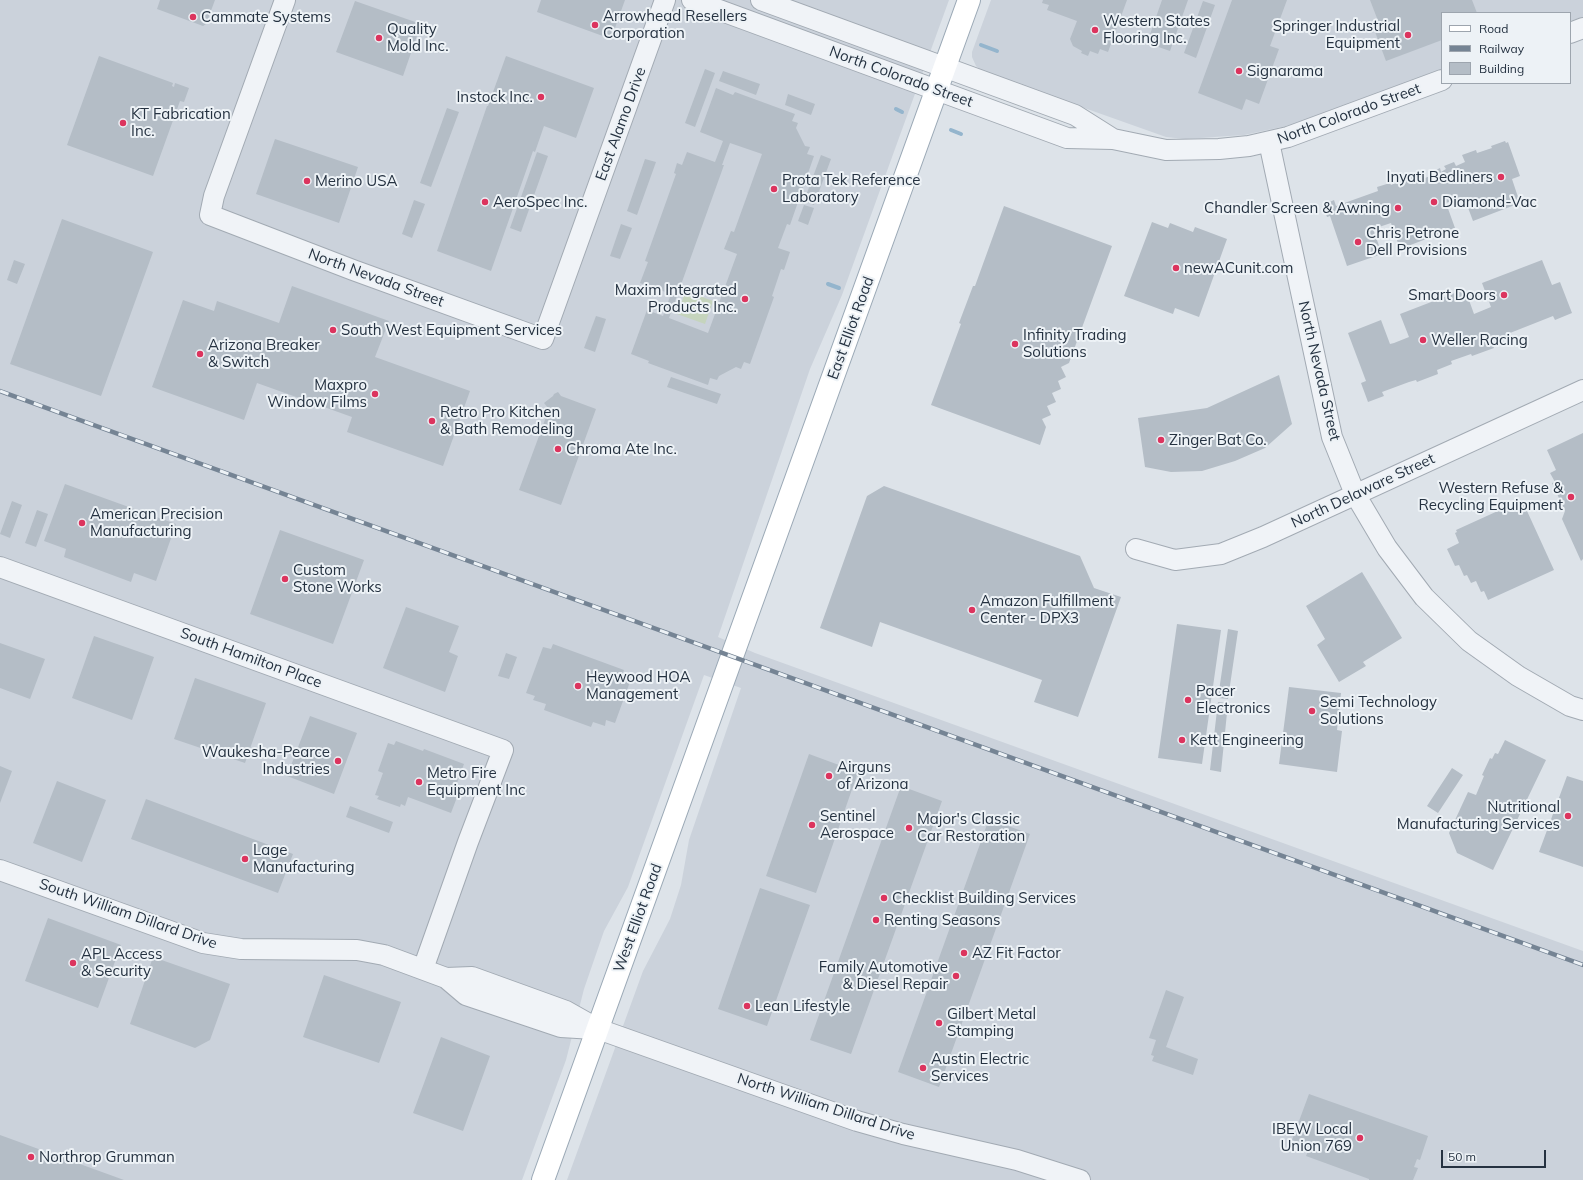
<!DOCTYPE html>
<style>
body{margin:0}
#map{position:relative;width:1583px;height:1180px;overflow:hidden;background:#dde3e9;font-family:Mulish,sans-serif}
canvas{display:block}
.legend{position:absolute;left:1441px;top:12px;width:130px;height:72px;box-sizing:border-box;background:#edf2f6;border:1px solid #9da5ae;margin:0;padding:5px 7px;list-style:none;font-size:12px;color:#253241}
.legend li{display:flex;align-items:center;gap:8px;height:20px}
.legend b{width:20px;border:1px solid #9da5ae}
.scale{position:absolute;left:1441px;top:1150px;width:105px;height:18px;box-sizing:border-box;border:2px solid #253241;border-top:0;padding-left:5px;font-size:12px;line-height:14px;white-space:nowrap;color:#253241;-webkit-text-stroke:3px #edf2f6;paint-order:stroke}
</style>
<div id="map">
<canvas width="1583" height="1180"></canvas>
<ul class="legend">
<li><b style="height:5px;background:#fff"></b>Road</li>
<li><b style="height:5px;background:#758494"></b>Railway</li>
<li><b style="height:11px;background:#b4bdc6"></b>Building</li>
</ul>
<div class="scale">50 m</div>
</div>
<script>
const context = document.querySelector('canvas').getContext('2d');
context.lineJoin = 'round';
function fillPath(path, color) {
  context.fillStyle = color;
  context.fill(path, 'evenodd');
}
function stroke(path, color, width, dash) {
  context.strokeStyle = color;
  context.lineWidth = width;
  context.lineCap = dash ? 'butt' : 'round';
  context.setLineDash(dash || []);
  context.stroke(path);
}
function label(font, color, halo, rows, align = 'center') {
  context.font = font + ' Mulish,sans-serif';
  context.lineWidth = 4;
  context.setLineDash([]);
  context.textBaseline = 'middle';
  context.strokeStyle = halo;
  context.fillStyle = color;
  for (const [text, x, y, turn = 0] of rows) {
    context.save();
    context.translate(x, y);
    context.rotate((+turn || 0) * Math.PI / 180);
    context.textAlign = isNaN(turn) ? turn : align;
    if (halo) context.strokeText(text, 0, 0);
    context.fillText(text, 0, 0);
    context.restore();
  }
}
fillPath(new Path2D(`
 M 0,0 L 949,0 L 842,295 L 810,369 L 718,637 L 755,653 L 1583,951 L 1583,1180 L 567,1180 L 643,971 L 670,919 L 681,885 L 689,840 L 741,688 L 704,675 L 628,887 L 604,931 L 584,989 L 566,1060 L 522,1180 L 0,1180 Z
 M 991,0 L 1583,0 L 1583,17 L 1570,21 L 1570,13 L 1442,13 L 1442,69 L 1291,125 L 1244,135 L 1185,139 L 1166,137 L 983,72 L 976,66 L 972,57 L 972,52 Z`), '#cbd2db');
fillPath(new Path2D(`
 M 686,291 L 713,301 L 705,324 L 677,314 Z`), '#c5d4bd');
stroke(new Path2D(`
 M 981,45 L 997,51
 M 896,109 L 902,112
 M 951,130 L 961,134
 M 828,284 L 839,288`), '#94b5cd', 4);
fillPath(new Path2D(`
 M 160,0 L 215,0 L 206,24 L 203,26 L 157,9 Z
 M 541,0 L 625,0 L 611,39 L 537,12 Z
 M 1043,0 L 1127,0 L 1108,52 L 1100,49 L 1098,54 L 1090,51 L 1088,56 L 1081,53 L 1082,51 L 1073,46 L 1070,39 L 1077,21 L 1047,10 L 1049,5 L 1042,3 Z
 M 1162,0 L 1188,0 L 1170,51 L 1147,43 Z
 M 1232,0 L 1287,0 L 1270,46 L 1279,49 L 1259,104 L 1246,99 L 1242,110 L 1198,93 Z
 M 1370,0 L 1472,0 L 1477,13 L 1442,13 L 1442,40 L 1386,61 L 1374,29 L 1380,26 Z
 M 355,1 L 421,24 L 403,76 L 336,52 Z
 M 1203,1 L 1215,5 L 1196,58 L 1184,53 Z
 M 99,56 L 173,83 L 172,86 L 174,87 L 175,83 L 189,88 L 184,102 L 180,101 L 153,176 L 67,145 Z
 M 506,56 L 594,88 L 576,138 L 544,126 L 535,152 L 533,151 L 491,271 L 437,251 L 487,106 L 488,106 Z
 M 705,69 L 715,73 L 695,127 L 685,123 Z
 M 723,71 L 760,84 L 756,95 L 719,81 Z
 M 716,88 L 733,95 L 735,92 L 795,114 L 792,121 L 798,123 L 796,128 L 805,146 L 810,147 L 807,154 L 814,156 L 790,225 L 787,224 L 778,248 L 790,252 L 784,270 L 781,269 L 772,296 L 774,297 L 750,364 L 744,362 L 741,369 L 736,367 L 719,376 L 717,380 L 710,378 L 708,385 L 648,363 L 649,361 L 631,354 L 647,310 L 663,316 L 671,294 L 640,283 L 648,262 L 645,261 L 676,174 L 674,173 L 677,163 L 682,165 L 687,152 L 715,162 L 723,141 L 700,132 ZM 730,143 L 762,154 L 734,232 L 731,231 L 724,249 L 737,254 L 708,333 L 669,318 L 724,165 L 722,165 Z
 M 788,94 L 815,104 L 811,115 L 785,105 Z
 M 447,108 L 459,112 L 431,187 L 420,183 Z
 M 275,139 L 358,167 L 339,223 L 256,194 Z
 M 1505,141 L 1506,143 L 1508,142 L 1520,176 L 1512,179 L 1520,203 L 1473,221 L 1464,197 L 1454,200 L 1446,203 L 1455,228 L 1400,249 L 1391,223 L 1373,229 L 1382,254 L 1347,266 L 1330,216 L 1327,217 L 1323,205 L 1334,200 L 1336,206 L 1378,191 L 1377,187 L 1390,183 L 1391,185 L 1409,178 L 1408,176 L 1419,172 L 1422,179 L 1433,175 L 1432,172 L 1440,168 L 1441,172 L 1446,169 L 1444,166 L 1454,162 L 1456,166 L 1465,162 L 1462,155 L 1476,150 L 1477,153 L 1492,148 L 1491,146 Z
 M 537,152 L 548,156 L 521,232 L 510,228 Z
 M 821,155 L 831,159 L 814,205 L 804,201 Z
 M 645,159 L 656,162 L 637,215 L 627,211 Z
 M 414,200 L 425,204 L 412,238 L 402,234 Z
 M 804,205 L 814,208 L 808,225 L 798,221 Z
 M 1004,206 L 1112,246 L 1069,363 L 1061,367 L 1066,377 L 1058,381 L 1061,389 L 1052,393 L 1056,402 L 1047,406 L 1051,415 L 1042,419 L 1046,427 L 1040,445 L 931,405 L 961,324 L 959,323 L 973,286 L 975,286 Z
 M 62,219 L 153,252 L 101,396 L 10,364 Z
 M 1152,222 L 1168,228 L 1170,223 L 1193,232 L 1195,227 L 1227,239 L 1199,317 L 1175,308 L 1173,314 L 1124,296 Z
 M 621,224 L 632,228 L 620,259 L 610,256 Z
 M 14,260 L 25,264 L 17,284 L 7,280 Z
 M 1542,260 L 1552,285 L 1560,282 L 1572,313 L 1555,320 L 1553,316 L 1510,333 L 1510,335 L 1496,341 L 1495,339 L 1493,339 L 1495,343 L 1492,344 L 1494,348 L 1472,356 L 1471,354 L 1451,361 L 1452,364 L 1437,370 L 1438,374 L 1417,382 L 1416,380 L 1409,382 L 1382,392 L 1384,396 L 1368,402 L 1361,383 L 1366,381 L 1348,333 L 1381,320 L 1390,344 L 1394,343 L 1409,337 L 1400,314 L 1465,289 L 1474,314 L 1491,307 L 1482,283 Z
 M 292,286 L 389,321 L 375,357 L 470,391 L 443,466 L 347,432 L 352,417 L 257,383 L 244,420 L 152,387 L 183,300 L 214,311 L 217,301 L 279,323 Z
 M 596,316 L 606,319 L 595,352 L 584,348 Z
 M 1279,375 L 1292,424 L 1265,448 L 1235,461 L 1202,471 L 1171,472 L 1145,467 L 1138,418 L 1207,408 Z
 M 671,377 L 721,394 L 717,404 L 667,387 Z
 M 558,392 L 561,396 L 596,409 L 561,505 L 519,490 L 549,409 L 544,403 L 553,396 L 554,394 Z
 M 1583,433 L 1583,559 L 1581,561 L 1562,519 L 1565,511 L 1552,483 L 1555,482 L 1550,473 L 1556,470 L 1547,450 Z
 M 65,484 L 176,524 L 156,581 L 134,573 L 131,582 L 64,557 L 66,549 L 44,541 Z
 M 884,486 L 1080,556 L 1094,588 L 1121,597 L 1078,717 L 1034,702 L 1042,680 L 880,622 L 872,647 L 820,628 L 867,496 Z
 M 1522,500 L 1554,570 L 1488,600 L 1484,591 L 1481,592 L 1476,581 L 1471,583 L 1467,575 L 1464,576 L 1459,565 L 1455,566 L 1447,549 L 1459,543 L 1455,533 L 1457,532 L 1456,530 Z
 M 12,501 L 22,505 L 10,538 L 0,534 Z
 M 37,510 L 48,514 L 36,547 L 25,543 Z
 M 280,530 L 364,560 L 333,644 L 250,614 Z
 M 1362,572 L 1402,638 L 1363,662 L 1366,666 L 1339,682 L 1317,645 L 1325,639 L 1306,606 Z
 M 406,607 L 459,626 L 449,652 L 458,656 L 445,692 L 383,668 Z
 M 1177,624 L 1221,630 L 1202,764 L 1158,758 Z
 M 1228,629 L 1238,631 L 1228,699 L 1218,698 Z
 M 94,636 L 154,657 L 132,720 L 72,698 Z
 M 0,643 L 45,659 L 30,699 L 0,688 Z
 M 553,644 L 624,670 L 622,676 L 631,679 L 615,723 L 606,720 L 605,726 L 593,722 L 591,727 L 544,710 L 546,704 L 533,700 L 535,696 L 526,693 L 543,647 L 551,649 Z
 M 506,653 L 517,657 L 509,679 L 498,676 Z
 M 195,678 L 266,703 L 245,763 L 174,739 Z
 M 1289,687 L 1341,693 L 1337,730 L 1342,731 L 1337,772 L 1279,764 Z
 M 1218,702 L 1228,703 L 1221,772 L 1210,770 Z
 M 310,716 L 357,733 L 334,794 L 287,776 Z
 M 1505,740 L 1546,760 L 1493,870 L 1457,853 L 1449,833 L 1468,792 L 1476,795 L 1484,776 L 1482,775 L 1490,758 L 1492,759 L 1495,753 L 1498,754 Z
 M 396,741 L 423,751 L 424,749 L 464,764 L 454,791 L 459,792 L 451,813 L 408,797 L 405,806 L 401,804 L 400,807 L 377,799 L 379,796 L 375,795 L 383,773 L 378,771 L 388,743 L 394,745 Z
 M 809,754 L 858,772 L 816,893 L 766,876 Z
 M 0,766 L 12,771 L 0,803 Z
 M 1452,768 L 1463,775 L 1438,813 L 1427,806 Z
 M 1567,776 L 1583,781 L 1583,867 L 1539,852 Z
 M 57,781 L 106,800 L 82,862 L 33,843 Z
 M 901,786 L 942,801 L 851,1054 L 810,1040 Z
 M 146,799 L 293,854 L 278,893 L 131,839 Z
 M 350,806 L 393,822 L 389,833 L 346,817 Z
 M 989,819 L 1030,834 L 939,1087 L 898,1072 Z
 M 760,888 L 810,905 L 767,1026 L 718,1009 Z
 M 48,918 L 121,945 L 98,1008 L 25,981 Z
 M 153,957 L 230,984 L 210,1040 L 195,1048 L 130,1024 Z
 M 324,975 L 401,1002 L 379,1063 L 303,1037 Z
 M 1166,990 L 1184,997 L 1166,1047 L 1198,1059 L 1193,1075 L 1152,1061 L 1154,1056 L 1151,1055 L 1156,1040 L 1149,1038 Z
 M 441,1037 L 490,1056 L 463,1131 L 413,1113 Z
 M 1309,1094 L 1428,1136 L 1420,1160 L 1417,1159 L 1414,1167 L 1418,1168 L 1413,1180 L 1369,1180 L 1369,1179 L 1306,1156 L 1310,1146 L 1292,1140 Z
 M 0,1135 L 124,1180 L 0,1180 Z`), '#b4bdc6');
const minor = new Path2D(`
 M 285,0 L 214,196 L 210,215 L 353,270 L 543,339 L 665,0
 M 692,0 L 1067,138 L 1113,139 L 1166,150 L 1219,149 L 1249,146 L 1288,137 L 1442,80
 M 761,0 L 1075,115 L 1113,139
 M 1570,33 L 1583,28
 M 1269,142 L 1332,437 L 1355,494 L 1387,548 L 1424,597 L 1469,641 L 1518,676 L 1570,706 L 1583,710
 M 1136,549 L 1175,560 L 1221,554 L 1263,537 L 1583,390
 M 0,567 L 503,750 L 468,842 L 423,969
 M 0,870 L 203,943 L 241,949 L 357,950 L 384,955 L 446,978 L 466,995 L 561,1027 L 594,1029
 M 446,978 L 472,977 L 566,1011 L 598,1029 L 857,1121 L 903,1134 L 1017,1160 L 1080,1180`);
const major = new Path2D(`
 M 543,1180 L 969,0`);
stroke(minor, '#a2aab3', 22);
stroke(major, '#9ba9b6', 24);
stroke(minor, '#f0f3f7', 20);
stroke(major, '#fff', 22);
const rail = new Path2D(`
 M 0,391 L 1583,965`);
stroke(rail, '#758494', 4.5);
stroke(rail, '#edf2f6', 3, [9]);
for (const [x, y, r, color] of [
 [193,17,4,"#dc345e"],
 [595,25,4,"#dc345e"],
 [1095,30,4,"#dc345e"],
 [1408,35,4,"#dc345e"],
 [379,38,4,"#dc345e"],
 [1239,71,4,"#dc345e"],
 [541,97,4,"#dc345e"],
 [123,123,4,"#dc345e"],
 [1501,177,4,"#dc345e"],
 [307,181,4,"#dc345e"],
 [774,189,4,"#dc345e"],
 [485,202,4,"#dc345e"],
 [1434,202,4,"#dc345e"],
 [1398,208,4,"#dc345e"],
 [1358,242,4,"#dc345e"],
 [1176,268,4,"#dc345e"],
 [1504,295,4,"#dc345e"],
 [745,299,4,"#dc345e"],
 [333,330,4,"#dc345e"],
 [1423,340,4,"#dc345e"],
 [1015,344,4,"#dc345e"],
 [200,354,4,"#dc345e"],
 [375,394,4,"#dc345e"],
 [432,421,4,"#dc345e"],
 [1161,440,4,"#dc345e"],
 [558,449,4,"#dc345e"],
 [1571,497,4,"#dc345e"],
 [82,523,4,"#dc345e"],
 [285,579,4,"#dc345e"],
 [972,610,4,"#dc345e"],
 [578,686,4,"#dc345e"],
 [1188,700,4,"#dc345e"],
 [1312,711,4,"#dc345e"],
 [1182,740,4,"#dc345e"],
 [338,761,4,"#dc345e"],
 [829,776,4,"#dc345e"],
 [419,782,4,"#dc345e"],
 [1568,816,4,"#dc345e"],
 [812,825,4,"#dc345e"],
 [909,828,4,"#dc345e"],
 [245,859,4,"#dc345e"],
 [884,898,4,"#dc345e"],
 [876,920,4,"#dc345e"],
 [964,953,4,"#dc345e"],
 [73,963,4,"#dc345e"],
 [956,976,4,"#dc345e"],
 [747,1006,4,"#dc345e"],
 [939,1023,4,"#dc345e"],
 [923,1068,4,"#dc345e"],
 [1360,1138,4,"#dc345e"],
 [31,1157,4,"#dc345e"]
]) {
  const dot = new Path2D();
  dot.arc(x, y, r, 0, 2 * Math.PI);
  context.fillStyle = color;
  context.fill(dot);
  stroke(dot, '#edf2f6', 1.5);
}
label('15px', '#253241', '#edf2f6', [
 ["Arrowhead Resellers",603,16],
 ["Corporation",603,33],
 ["Cammate Systems",201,17],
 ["Western States",1103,21],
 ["Flooring Inc.",1103,38],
 ["Springer Industrial",1400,26,"right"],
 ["Equipment",1400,43,"right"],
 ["Quality",387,29],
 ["Mold Inc.",387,46],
 ["Signarama",1247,71],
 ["Instock Inc.",533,97,"right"],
 ["KT Fabrication",131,114],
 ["Inc.",131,131],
 ["Inyati Bedliners",1493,177,"right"],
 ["Prota Tek Reference",782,180],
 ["Laboratory",782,197],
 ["Merino USA",315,181],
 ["AeroSpec Inc.",493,202],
 ["Diamond-Vac",1442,202],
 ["Chandler Screen & Awning",1390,208,"right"],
 ["Chris Petrone",1366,233],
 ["Dell Provisions",1366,250],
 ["newACunit.com",1184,268],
 ["Maxim Integrated",737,290,"right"],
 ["Products Inc.",737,307,"right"],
 ["Smart Doors",1496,295,"right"],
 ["South West Equipment Services",341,330],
 ["Infinity Trading",1023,335],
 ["Solutions",1023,352],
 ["Weller Racing",1431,340],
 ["Arizona Breaker",208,345],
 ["& Switch",208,362],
 ["Maxpro",367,385,"right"],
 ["Window Films",367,402,"right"],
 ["Retro Pro Kitchen",440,412],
 ["& Bath Remodeling",440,429],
 ["Zinger Bat Co.",1169,440],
 ["Chroma Ate Inc.",566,449],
 ["Western Refuse &",1563,488,"right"],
 ["Recycling Equipment",1563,505,"right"],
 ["American Precision",90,514],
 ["Manufacturing",90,531],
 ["Custom",293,570],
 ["Stone Works",293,587],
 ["Amazon Fulfillment",980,601],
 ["Center - DPX3",980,618],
 ["Heywood HOA",586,677],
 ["Management",586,694],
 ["Pacer",1196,691],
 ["Electronics",1196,708],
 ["Semi Technology",1320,702],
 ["Solutions",1320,719],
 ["Kett Engineering",1190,740],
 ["Waukesha-Pearce",330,752,"right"],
 ["Industries",330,769,"right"],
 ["Airguns",837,767],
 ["of Arizona",837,784],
 ["Metro Fire",427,773],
 ["Equipment Inc",427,790],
 ["Nutritional",1560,807,"right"],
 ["Manufacturing Services",1560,824,"right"],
 ["Sentinel",820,816],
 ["Aerospace",820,833],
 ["Major's Classic",917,819],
 ["Car Restoration",917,836],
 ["Lage",253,850],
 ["Manufacturing",253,867],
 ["Checklist Building Services",892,898],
 ["Renting Seasons",884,920],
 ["AZ Fit Factor",972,953],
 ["APL Access",81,954],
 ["& Security",81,971],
 ["Family Automotive",948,967,"right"],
 ["& Diesel Repair",948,984,"right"],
 ["Lean Lifestyle",755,1006],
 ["Gilbert Metal",947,1014],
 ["Stamping",947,1031],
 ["Austin Electric",931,1059],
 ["Services",931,1076],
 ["IBEW Local",1352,1129,"right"],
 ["Union 769",1352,1146,"right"],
 ["Northrop Grumman",39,1157]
], 'left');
label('15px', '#253241', '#edf2f6', [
 ["North Colorado Street",901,77,20],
 ["North Colorado Street",1349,114,-20],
 ["East Alamo Drive",621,124,-70],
 ["North Nevada Street",376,278,20],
 ["East Elliot Road",851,328,-70],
 ["North Nevada Street",1319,371,77],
 ["North Delaware Street",1363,491,-25],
 ["South Hamilton Place",251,658,20],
 ["South William Dillard Drive",128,914,19],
 ["West Elliot Road",638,918,-70],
 ["North William Dillard Drive",826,1107,18]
]);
</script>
